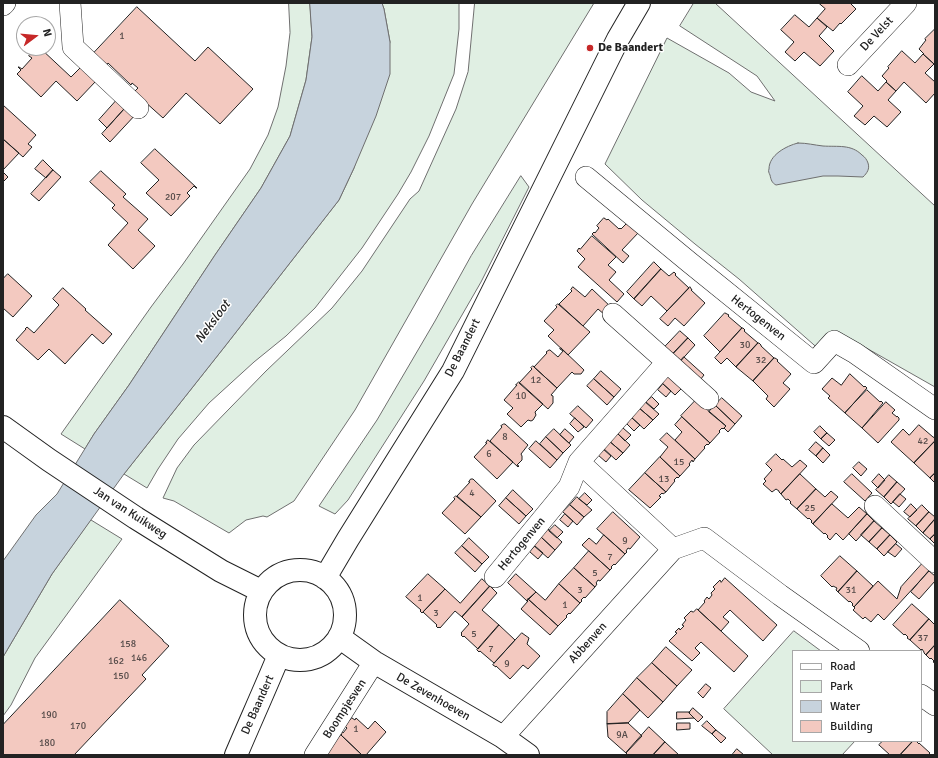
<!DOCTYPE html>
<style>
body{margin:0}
#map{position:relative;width:938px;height:758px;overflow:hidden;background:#fff;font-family:Signika,sans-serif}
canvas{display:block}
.frame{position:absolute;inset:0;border:4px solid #222;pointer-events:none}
.legend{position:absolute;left:792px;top:650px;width:130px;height:92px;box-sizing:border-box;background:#fff;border:1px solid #a7a7a7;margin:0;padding:5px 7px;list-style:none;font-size:12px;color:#222}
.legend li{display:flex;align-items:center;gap:8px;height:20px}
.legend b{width:20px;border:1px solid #a7a7a7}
.north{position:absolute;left:16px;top:16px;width:40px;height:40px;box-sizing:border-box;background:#fff;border:1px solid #a7a7a7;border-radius:50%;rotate:74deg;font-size:11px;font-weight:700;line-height:16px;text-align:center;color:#222}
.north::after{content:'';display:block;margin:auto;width:14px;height:18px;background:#c62828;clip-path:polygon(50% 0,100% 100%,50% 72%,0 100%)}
</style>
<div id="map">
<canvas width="938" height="758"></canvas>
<div class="frame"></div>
<ul class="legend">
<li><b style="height:5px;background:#fff"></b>Road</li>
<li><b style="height:11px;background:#e0efe3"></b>Park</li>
<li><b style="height:11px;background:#c7d3dd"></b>Water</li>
<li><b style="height:11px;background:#f3c9c0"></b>Building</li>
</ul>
<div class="north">N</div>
</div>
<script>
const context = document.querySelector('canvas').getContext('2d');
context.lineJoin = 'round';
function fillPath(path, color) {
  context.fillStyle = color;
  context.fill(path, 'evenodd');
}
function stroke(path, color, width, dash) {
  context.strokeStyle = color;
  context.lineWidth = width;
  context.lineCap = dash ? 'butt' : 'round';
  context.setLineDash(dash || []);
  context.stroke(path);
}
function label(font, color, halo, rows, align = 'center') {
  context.font = font + ' Signika,sans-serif';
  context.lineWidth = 3;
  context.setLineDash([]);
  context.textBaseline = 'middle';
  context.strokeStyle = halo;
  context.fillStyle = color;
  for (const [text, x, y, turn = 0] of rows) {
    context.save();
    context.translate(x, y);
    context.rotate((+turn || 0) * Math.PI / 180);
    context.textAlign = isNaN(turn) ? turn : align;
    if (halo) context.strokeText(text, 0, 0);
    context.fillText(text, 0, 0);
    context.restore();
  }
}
const green = new Path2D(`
 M 289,3 L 310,3 L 312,37 L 306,80 L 290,136 L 261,188 L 215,255 L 129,385 L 94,434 L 85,449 L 61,434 L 151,307 L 183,264 L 250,169 L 268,135 L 278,107 L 286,66 L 290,33 Z
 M 382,3 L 459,3 L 459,29 L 454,74 L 429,136 L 411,172 L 398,194 L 362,248 L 315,308 L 286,336 L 254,362 L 209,403 L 178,439 L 158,469 L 147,488 L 124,474 L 226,345 L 339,200 L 354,168 L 390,42 L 384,9 Z
 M 475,3 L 594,3 L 472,204 L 355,410 L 294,501 L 267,517 L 263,516 L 246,520 L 229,533 L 174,501 L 163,498 L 177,468 L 194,445 L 266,371 L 332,308 L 362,271 L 410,199 L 419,191 L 456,109 L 468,72 Z
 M 694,3 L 715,3 L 935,206 L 935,387 L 854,341 L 830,359 L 739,279 L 695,244 L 642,200 L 605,164 L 667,38 L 729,73 L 751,92 L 775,101 L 757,76 L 680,26 Z
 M 521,176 L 529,187 L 481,282 L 424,381 L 348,500 L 335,514 L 319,506 L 377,420 L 435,321 L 471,256 Z
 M 91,520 L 122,539 L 35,658 L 11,705 L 3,716 L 3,657 L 52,574 Z
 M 794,631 L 821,651 L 793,651 L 793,741 L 855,741 L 842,755 L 773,755 L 724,709 Z`);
fillPath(green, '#e0efe3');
stroke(green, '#6f6f6f', 1);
const water = new Path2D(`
 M 310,3 L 382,3 L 384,9 L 390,42 L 390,74 L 376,116 L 354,168 L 339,200 L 226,345 L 124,474 L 52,574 L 3,657 L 3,561 L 36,515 L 57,494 L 94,434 L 129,385 L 215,255 L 261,188 L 290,136 L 306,80 L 312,37 Z
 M 798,143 C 807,143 814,145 823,146 C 838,147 851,144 862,155 C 865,157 867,160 868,163 C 870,169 867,173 863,177 L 838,176 L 823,176 L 776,185 C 772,183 771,180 770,175 C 769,173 768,171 769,169 C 769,155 786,146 798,143 Z`);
fillPath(water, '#c7d3dd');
stroke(water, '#6f6f6f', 1);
const building = new Path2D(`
 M 819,3 L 850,3 L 856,9 L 841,24 L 840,23 L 833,31 L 817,18 L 825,9 Z
 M 137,7 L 195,61 L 208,47 L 253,89 L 220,124 L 186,93 L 163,118 L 134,92 L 138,88 L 132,83 L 131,85 L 108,63 L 106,66 L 93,54 Z
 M 795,15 L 809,27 L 817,18 L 827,27 L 819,36 L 834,51 L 820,66 L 804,52 L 795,61 L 785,52 L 794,42 L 781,30 Z
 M 935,29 L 935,62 L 934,64 L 923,54 L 924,54 L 919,49 L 926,40 L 925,39 Z
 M 36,48 L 40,48 L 71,77 L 81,67 L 96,81 L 77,101 L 56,81 L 41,97 L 17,74 L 21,70 L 18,67 L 19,67 L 22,69 L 32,58 L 29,56 Z
 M 902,51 L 915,63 L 923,54 L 934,64 L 925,73 L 935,82 L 935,93 L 926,103 L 904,82 L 896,91 L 886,82 L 887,81 L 882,76 L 889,68 L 888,67 Z
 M 862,76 L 878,91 L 886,82 L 896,91 L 888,100 L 901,112 L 887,127 L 874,116 L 865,125 L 854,116 L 863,106 L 848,92 Z
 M 116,101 L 125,108 L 107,128 L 99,120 Z
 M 3,105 L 36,135 L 28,144 L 32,147 L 23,157 L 3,139 Z
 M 128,105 L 137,113 L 110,142 L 102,134 Z
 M 3,139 L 19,153 L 3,170 Z
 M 155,149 L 197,188 L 196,188 L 194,186 L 187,193 L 190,196 L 171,216 L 146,193 L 159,180 L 141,163 Z
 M 43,160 L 53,170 L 46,178 L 35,169 Z
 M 53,170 L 61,177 L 39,201 L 31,194 Z
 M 101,171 L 126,194 L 123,197 L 148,219 L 138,230 L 155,246 L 133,269 L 108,245 L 128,223 L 112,208 L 115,205 L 90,182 Z
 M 3,172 L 8,177 L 3,182 Z
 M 604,218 L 607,220 L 608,219 L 619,229 L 620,228 L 621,229 L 628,222 L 639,232 L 622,250 L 629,256 L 623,263 L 592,234 L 594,232 L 595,233 L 599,228 L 597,226 Z
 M 592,236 L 616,257 L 608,265 L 616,272 L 609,280 L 624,294 L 617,302 L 578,267 L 585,259 L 577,251 L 579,248 L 580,249 Z
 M 654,262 L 661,269 L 634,299 L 627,292 Z
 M 661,269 L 669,276 L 674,272 L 676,274 L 675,275 L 689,288 L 667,311 L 651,296 L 642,306 L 634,299 Z
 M 8,274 L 32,296 L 13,317 L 3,308 L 3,279 Z
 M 573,287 L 585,297 L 592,289 L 612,308 L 605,315 L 598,309 L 583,326 L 559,304 L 572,291 L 571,290 Z
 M 690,287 L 692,290 L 691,290 L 705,303 L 684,326 L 675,318 L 668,326 L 660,319 Z
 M 63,288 L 86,309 L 85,310 L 112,334 L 103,344 L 92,334 L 65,364 L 49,349 L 38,360 L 16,340 L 26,329 L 25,329 L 27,327 L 34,333 L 59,305 L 53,299 Z
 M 558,304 L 590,332 L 568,355 L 548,336 L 554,330 L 544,321 L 557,307 L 556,306 Z
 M 725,313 L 729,315 L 728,316 L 742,328 L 720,352 L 704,336 Z
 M 742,328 L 743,328 L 745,330 L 744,331 L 758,343 L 736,367 L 727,358 L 721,364 L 715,358 Z
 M 680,331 L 688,338 L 669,358 L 661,351 Z
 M 688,338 L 695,345 L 677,365 L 669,358 Z
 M 758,343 L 759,343 L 761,345 L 761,346 L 774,358 L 753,381 L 736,367 Z
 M 561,348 L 584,370 L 581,374 L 574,374 L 572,372 L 557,388 L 534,367 L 547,353 L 546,352 L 549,350 L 550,350 L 558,357 L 563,351 L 560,349 Z
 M 684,357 L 704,375 L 697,384 L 677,365 Z
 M 774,358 L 775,358 L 778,360 L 777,361 L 791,374 L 783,383 L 790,389 L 774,407 L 766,399 L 768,396 L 753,381 Z
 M 533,366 L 557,388 L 551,395 L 553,396 L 553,403 L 548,409 L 519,383 L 532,369 L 531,368 Z
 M 601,371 L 621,389 L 614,397 L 594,379 Z
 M 669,374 L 683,387 L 675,395 L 661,382 Z
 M 850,374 L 864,387 L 865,386 L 867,388 L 845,413 L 828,398 L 830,396 L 822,389 L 832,378 L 841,385 Z
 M 594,379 L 614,397 L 607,405 L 587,386 Z
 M 519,382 L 543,404 L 535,412 L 536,415 L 533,420 L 531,421 L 528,420 L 521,427 L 507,414 L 513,408 L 504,400 L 517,385 L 516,385 Z
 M 663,384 L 671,391 L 666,397 L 658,390 Z
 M 867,390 L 880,402 L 881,401 L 883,403 L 862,428 L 845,413 Z
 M 652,397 L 659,404 L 654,409 L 646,402 Z
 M 722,398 L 742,416 L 735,424 L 715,405 Z
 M 696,400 L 726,426 L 723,429 L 722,428 L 719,431 L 720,432 L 710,443 L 681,416 Z
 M 644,401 L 659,414 L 653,420 L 638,407 Z
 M 886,402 L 895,410 L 892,413 L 897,417 L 897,416 L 899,418 L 899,420 L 878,443 L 862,428 L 883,405 Z
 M 715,405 L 735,424 L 728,432 L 724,428 L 726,426 L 709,412 Z
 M 578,406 L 593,420 L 586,428 L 570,414 Z
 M 638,407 L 653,420 L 644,429 L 630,416 Z
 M 682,417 L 710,443 L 708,445 L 707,444 L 704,447 L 705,448 L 695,459 L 675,440 L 682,432 L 675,425 Z
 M 575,418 L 584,427 L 578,432 L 570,424 Z
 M 632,418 L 640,425 L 634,431 L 627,424 Z
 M 504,424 L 505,424 L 528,445 L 521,454 L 522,456 L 522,460 L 517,465 L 519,466 L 518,467 L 490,441 L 502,427 L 501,426 Z
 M 919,425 L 933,437 L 935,438 L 935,441 L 914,463 L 891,442 L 903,429 L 909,435 Z
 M 820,426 L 827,433 L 821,439 L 814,432 Z
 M 623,428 L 631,435 L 625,441 L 618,434 Z
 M 554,429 L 571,445 L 563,453 L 546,437 Z
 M 565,429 L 574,437 L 569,443 L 560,435 Z
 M 616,432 L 630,445 L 623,453 L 608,440 Z
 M 667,433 L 695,459 L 693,462 L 692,460 L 689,464 L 690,465 L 680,476 L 660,457 L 668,447 L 660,440 Z
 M 827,433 L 835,440 L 829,446 L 821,439 Z
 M 546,437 L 563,453 L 557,460 L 540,444 Z
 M 488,440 L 513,462 L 497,479 L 474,457 L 487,443 L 486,443 Z
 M 608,440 L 623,453 L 616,460 L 602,447 Z
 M 536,441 L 557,460 L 550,468 L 529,449 Z
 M 935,441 L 935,473 L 930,478 L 914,463 Z
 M 816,442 L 823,448 L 816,456 L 809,450 Z
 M 823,448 L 830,455 L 823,463 L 816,456 Z
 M 603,449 L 611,456 L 606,462 L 598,455 Z
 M 776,454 L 782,460 L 783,459 L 792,467 L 800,460 L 807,466 L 781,494 L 779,492 L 779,491 L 776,489 L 772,492 L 763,484 L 766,481 L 764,479 L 772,470 L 766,464 Z
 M 660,457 L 680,476 L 678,478 L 677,477 L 674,480 L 675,481 L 666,492 L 645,473 Z
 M 859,462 L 867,469 L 861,476 L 853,468 Z
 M 645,473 L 666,492 L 663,494 L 662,493 L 659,496 L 661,497 L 650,508 L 629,490 Z
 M 935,473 L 935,483 L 930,478 Z
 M 800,474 L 816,489 L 797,509 L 790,503 L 791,502 L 788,499 L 786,500 L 781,494 Z
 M 852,474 L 872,493 L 865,501 L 844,482 Z
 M 879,474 L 885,480 L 878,488 L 872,482 Z
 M 889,475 L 897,482 L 884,497 L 876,490 Z
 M 471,479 L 473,479 L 496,501 L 481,517 L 457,496 L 470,482 L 469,482 Z
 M 897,482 L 905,489 L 891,504 L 884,497 Z
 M 816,489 L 825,497 L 831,491 L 838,497 L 813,524 L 811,522 L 812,521 L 809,518 L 808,519 L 797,509 Z
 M 513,490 L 533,509 L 526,516 L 506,498 Z
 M 585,493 L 592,500 L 587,505 L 579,499 Z
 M 900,494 L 906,499 L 899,507 L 893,502 Z
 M 456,496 L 481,517 L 465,534 L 442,513 L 455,499 L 454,498 Z
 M 577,497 L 592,510 L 584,517 L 570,505 Z
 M 506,498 L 526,516 L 519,524 L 499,506 Z
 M 832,504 L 848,518 L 859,507 L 867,514 L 843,540 L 836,533 L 830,540 L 827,537 L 828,536 L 825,533 L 824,534 L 813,524 Z
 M 911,504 L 917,510 L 910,517 L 904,512 Z
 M 570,505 L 584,517 L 577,525 L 563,512 Z
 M 922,505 L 929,512 L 916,526 L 908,519 Z
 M 613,512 L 640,537 L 630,549 L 628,548 L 626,551 L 627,552 L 625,554 L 597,529 Z
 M 929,512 L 935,517 L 935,519 L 923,533 L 916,526 Z
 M 565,514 L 573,521 L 568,527 L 560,520 Z
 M 867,514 L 874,521 L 856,541 L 849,534 Z
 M 935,519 L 935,534 L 930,539 L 923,533 Z
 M 874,521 L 882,528 L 869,542 L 861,535 Z
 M 555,525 L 563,532 L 557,538 L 549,531 Z
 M 882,528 L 890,535 L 877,549 L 869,542 Z
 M 548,529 L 562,542 L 555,550 L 541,537 Z
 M 935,534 L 935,544 L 930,539 Z
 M 604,535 L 625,554 L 615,565 L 614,564 L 611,567 L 612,568 L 610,570 L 582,545 L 589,538 L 596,544 Z
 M 890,535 L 897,542 L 884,556 L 877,549 Z
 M 541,537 L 555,550 L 548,558 L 533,545 Z
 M 469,538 L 489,557 L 482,564 L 462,546 Z
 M 896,544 L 902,549 L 895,557 L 888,552 Z
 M 462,546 L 482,564 L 475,572 L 455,553 Z
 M 535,546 L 543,553 L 538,559 L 530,552 Z
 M 589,551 L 610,570 L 600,581 L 598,580 L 596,583 L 597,584 L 595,587 L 574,568 Z
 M 840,556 L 857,571 L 838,592 L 836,590 L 837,588 L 833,586 L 832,587 L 821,576 Z
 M 922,564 L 929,571 L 884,620 L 878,614 L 871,622 L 865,617 L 863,619 L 853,610 L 855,608 L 854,607 L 878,581 L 897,599 L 901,587 Z
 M 574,568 L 595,587 L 585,598 L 584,597 L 581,600 L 582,601 L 580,603 L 559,584 Z
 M 857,571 L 873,586 L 854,607 L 852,605 L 853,604 L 850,601 L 849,602 L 838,592 Z
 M 929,571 L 935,576 L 935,581 L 919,599 L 911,592 Z
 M 428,574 L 445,589 L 422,613 L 420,611 L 421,610 L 406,597 Z
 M 516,574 L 536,592 L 527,601 L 508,583 Z
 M 725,578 L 777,625 L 763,641 L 730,610 L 723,617 L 729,622 L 721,631 L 698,610 L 705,602 L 704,601 L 707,597 L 709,599 L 712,595 L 711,593 L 715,589 L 713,587 L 720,580 L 721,582 Z
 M 482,579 L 490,586 L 462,617 L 455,611 L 440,628 L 439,627 L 438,628 L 436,626 L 437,625 L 423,612 L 445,589 L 460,603 Z
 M 559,584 L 580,603 L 570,614 L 569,613 L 566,616 L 567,617 L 558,626 L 528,599 L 536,592 L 545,600 Z
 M 490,586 L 497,593 L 482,610 L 499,625 L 478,649 L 464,636 L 463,637 L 461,635 L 462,634 L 461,633 L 469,624 L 462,617 Z
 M 528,599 L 558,626 L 550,635 L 521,609 L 528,601 L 527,601 Z
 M 120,600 L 163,640 L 163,641 L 169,646 L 142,675 L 146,679 L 74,755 L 3,755 L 3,725 Z
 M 912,604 L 929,619 L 910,640 L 907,638 L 908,637 L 905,634 L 904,635 L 893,625 Z
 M 697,609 L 748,656 L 734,672 L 701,642 L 695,648 L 700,653 L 692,661 L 669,641 L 677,633 L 675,632 L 679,628 L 680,630 L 684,626 L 682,625 L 686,620 L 684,618 L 691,611 L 693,612 Z
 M 929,619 L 935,625 L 935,645 L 926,655 L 924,653 L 924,652 L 922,649 L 921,650 L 910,640 Z
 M 499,625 L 515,640 L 494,663 L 480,651 L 479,652 L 477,650 Z
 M 522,633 L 529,638 L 527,644 L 540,656 L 528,669 L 523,665 L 510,679 L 496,666 L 496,667 L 493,665 Z
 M 935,645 L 935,663 L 933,662 L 934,661 L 931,658 L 930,659 L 926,655 Z
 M 666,647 L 692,670 L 677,686 L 652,663 Z
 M 652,663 L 677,686 L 663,702 L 637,678 Z
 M 637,678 L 663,702 L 648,718 L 623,694 Z
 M 706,684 L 711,688 L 703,698 L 698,693 Z
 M 623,694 L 640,710 L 628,723 L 607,724 L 607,712 Z
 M 693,708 L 703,717 L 698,722 L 689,713 Z
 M 677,712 L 690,712 L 689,713 L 694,718 L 677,719 Z
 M 352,718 L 355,720 L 356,718 L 368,729 L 375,721 L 386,732 L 366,755 L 362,755 L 341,735 L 342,735 L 340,733 L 341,732 L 343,733 L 347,728 L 345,726 Z
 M 707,721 L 716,730 L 712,734 L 702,726 Z
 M 628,723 L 642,736 L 626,753 L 608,737 L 607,724 Z
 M 677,723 L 690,723 L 690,729 L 677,730 Z
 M 649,727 L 665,742 L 653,755 L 628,755 L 626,753 Z
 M 716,730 L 726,738 L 721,743 L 712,734 Z
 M 341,735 L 362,755 L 329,755 L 326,752 Z
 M 883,741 L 913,741 L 900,755 L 890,755 L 879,745 Z
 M 913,741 L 916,741 L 919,744 L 919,743 L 930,753 L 928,755 L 900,755 Z
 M 665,742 L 679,755 L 653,755 Z
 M 737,749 L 744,755 L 734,755 L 733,754 Z`);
fillPath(building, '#f3c9c0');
stroke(building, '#222', 1);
const street = new Path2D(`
 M 70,3 L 73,47 L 138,108
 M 3,5 L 5,3
 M 848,65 L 906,3
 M 586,177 L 689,262 L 814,363 L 834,341 L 855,353 L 935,409
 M 613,314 L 667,362
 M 579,462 L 673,549
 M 875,506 L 935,562
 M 495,577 L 569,487 L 579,462 L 667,362 L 708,399
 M 921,695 L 935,705
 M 503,737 L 673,549 L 704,538 L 780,595 L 859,651
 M 315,755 L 374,662`);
const secondary = new Path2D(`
 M 3,427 L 49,460 L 136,518 L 221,571 L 261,591
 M255 615a45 45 0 1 1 90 0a45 45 0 1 1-90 0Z
 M 325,578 L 348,539 L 453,371 L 618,39 L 639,3
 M 339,637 L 374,662 L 503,737 L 528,755
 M 236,755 C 250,722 265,689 279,655`);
stroke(street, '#222', 22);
stroke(secondary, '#222', 24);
stroke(street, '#fff', 21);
stroke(secondary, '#fff', 22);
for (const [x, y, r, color] of [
 [590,48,4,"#c62828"]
]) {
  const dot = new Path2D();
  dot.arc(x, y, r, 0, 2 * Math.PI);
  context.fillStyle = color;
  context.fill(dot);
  stroke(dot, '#fff', 1.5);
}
label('10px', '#564c4a', null, [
 ["1",122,36],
 ["207",173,197],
 ["30",745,345],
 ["32",761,360],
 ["12",536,380],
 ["10",521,396],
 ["8",505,437],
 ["42",923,441],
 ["6",489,454],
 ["15",679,462],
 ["13",664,479],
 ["4",472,493],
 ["25",810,508],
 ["9",625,541],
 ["7",610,557],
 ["5",595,573],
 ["3",580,590],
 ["31",851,590],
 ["1",420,598],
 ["1",565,605],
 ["3",436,613],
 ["5",474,634],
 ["37",923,638],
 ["158",128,644],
 ["7",491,649],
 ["146",139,658],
 ["162",116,661],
 ["9",507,664],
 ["150",121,676],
 ["190",49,715],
 ["170",78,726],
 ["1",356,729],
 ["9A",622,735],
 ["180",47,743]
]);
label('12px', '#222', '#fff', [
 ["De Velst",877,34,-47],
 ["Hertogenven",758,318,38],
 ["De Baandert",463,348,-63],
 ["Jan van Kuikweg",130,513,33],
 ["Hertogenven",522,544,-50],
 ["Abbenven",588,643,-48],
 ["De Zevenhoeven",433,697,30],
 ["De Baandert",258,705,-66],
 ["Boompjesven",345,709,-57]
]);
label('bold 12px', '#222', '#fff', [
 ["De Baandert",598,48]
], 'left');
label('italic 13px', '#222', '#fff', [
 ["Neksloot",213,322,-53]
]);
</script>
